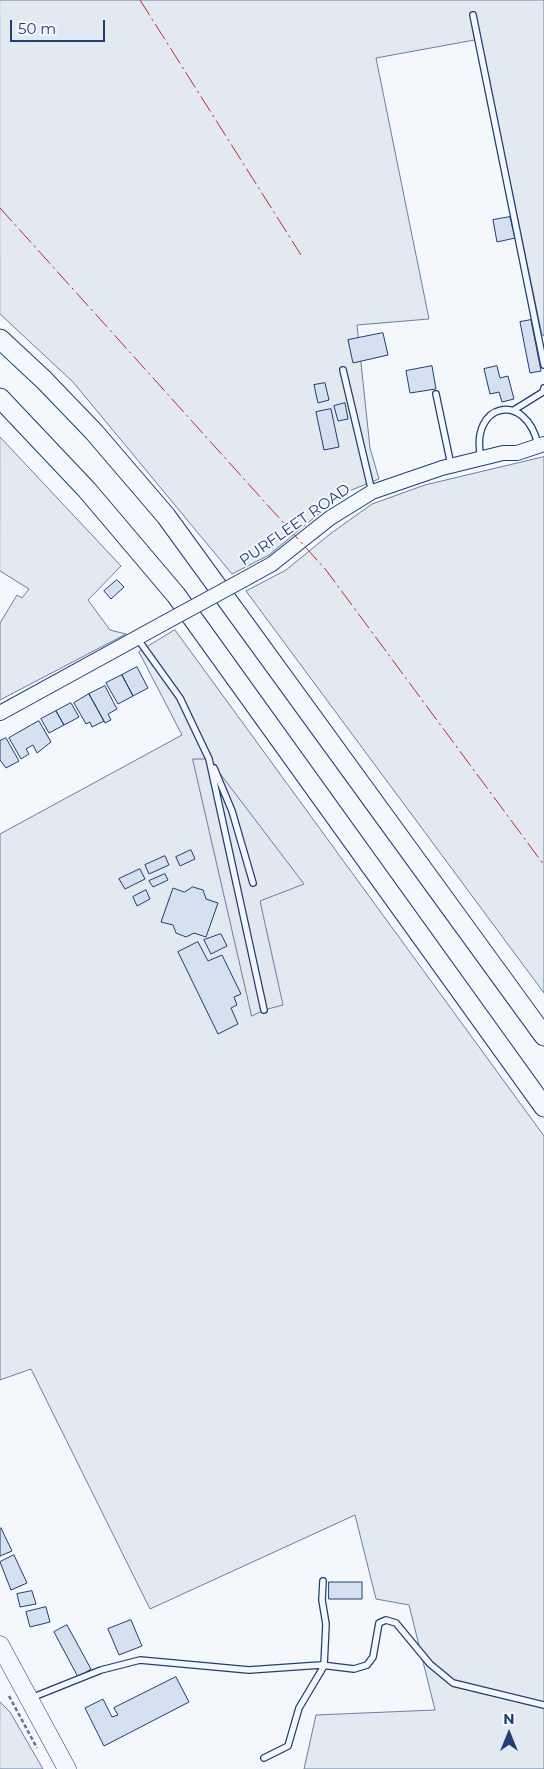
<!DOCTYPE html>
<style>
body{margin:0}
#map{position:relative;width:544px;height:1769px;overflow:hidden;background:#f4f7fb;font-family:Montserrat,sans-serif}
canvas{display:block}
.north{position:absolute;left:484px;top:1709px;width:50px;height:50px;-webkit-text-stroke:4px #f4f7fb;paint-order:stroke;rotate:0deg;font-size:14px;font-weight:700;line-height:20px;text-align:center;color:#1d3f73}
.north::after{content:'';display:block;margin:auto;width:18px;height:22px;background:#1d3f73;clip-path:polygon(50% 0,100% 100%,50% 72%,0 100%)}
.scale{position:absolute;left:10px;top:20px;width:95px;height:22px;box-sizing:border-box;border:2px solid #1d3f73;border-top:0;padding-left:6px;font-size:15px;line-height:18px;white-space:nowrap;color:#1d3f73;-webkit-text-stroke:4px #f4f7fb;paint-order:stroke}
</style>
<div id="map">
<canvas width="544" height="1769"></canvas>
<div class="north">N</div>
<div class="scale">50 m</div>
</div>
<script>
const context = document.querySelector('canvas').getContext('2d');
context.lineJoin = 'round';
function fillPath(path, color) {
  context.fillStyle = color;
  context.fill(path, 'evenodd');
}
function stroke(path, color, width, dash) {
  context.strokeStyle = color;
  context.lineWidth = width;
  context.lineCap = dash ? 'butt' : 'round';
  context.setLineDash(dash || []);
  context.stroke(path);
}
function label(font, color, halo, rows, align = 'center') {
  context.font = font + ' Montserrat,sans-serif';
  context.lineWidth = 4;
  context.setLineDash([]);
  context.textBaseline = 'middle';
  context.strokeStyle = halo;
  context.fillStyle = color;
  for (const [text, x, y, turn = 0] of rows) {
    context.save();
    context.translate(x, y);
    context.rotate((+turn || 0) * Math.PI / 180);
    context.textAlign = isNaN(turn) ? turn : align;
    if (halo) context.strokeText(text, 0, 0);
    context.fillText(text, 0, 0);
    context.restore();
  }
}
const green = new Path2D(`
 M 0,0 L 544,0 L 544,336 L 542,335 L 480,39 L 376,58 L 429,319 L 357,325 L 370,448 L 379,479 L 344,493 L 269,555 L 232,574 L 73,382 L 0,314 Z
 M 0,437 L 121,566 L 88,600 L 110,630 L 126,634 L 0,700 L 0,623 L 17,595 L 22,598 L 29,589 L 0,571 Z
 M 544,457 L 544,993 L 246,591 L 286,570 L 330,534 L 372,504 L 425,485 Z
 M 175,630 L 544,1136 L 544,1769 L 304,1769 L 316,1715 L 435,1710 L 409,1605 L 376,1599 L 355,1515 L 150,1609 L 31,1369 L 0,1380 L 0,834 L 182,735 L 139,652 Z
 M 0,1702 L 10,1712 L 43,1769 L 0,1769 Z`);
fillPath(green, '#e3e9f0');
stroke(green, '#687fa3', 1);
const parking = new Path2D(`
 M 193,759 L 209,759 L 304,884 L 260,901 L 283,1005 L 264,1010 L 252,1016 Z`);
fillPath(parking, '#e3e8f0');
stroke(parking, '#687fa3', 1);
const building = new Path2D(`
 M 510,217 L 515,238 L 497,242 L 493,220 Z
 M 531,320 L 541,371 L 530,373 L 520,322 Z
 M 383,333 L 388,355 L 353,363 L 348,340 Z
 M 432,366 L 436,389 L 410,393 L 406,371 Z
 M 497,366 L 500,378 L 508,376 L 514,399 L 502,402 L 499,392 L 490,394 L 484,369 Z
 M 325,383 L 329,400 L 318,403 L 314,385 Z
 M 345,403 L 348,419 L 338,421 L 334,406 Z
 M 331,409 L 339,447 L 324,450 L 316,412 Z
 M 117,580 L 124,587 L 111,599 L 104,591 Z
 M 137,667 L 148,688 L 133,696 L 122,675 Z
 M 122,675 L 133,696 L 118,704 L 106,683 Z
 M 105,686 L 117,709 L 108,714 L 111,720 L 105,723 L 89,694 Z
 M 89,694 L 104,721 L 92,727 L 90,722 L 86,724 L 74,703 Z
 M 71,703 L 79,717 L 64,725 L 56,711 Z
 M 56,711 L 64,725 L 49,733 L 41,719 Z
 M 39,721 L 51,742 L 37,753 L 33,745 L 26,749 L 29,754 L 21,759 L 9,738 Z
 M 6,738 L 19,761 L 6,768 L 0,760 L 0,741 Z
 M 191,850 L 195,859 L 180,866 L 176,857 Z
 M 165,856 L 169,865 L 149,874 L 145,865 Z
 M 140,869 L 145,879 L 125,889 L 119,879 Z
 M 165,874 L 168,880 L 153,887 L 149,881 Z
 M 193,887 L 203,890 L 206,899 L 218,903 L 206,937 L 194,933 L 186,937 L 176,933 L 173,925 L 161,922 L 173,888 L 184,892 Z
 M 146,890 L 150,899 L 137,906 L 133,897 Z
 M 221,934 L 227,946 L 211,954 L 204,940 Z
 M 198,942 L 208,961 L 222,955 L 241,994 L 234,997 L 237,1005 L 231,1008 L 238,1024 L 218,1034 L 178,952 Z
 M 1,1528 L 12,1551 L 0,1556 L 0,1529 Z
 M 14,1555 L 27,1583 L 11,1590 L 0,1562 Z
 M 329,1582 L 362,1582 L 362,1599 L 329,1599 Z
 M 32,1591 L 36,1604 L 20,1607 L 17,1594 Z
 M 46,1607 L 50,1622 L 30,1627 L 26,1612 Z
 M 131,1620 L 142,1646 L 119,1655 L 108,1629 Z
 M 67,1625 L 91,1669 L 78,1677 L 54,1632 Z
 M 176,1677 L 189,1702 L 104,1746 L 85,1708 L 103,1699 L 112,1717 L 118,1715 L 114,1708 Z`);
fillPath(building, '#d5e0f0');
stroke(building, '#1d3f73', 1);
const service = new Path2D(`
 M 473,15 L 544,365
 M 343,370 L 372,492
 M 436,394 L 451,465
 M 514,410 L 543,392 L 544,388
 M 481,458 C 469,403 526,390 538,445
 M 137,638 L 180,698 L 209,759 L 264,1010
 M 214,768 L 232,811 L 253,883
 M 31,1698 L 101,1670 L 140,1660 L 249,1670 L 321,1665 L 354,1669 L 367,1665 L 373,1657 L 379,1623 L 386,1620 L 396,1623 L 430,1664 L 453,1683 L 544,1705
 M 264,1758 L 288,1746 L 299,1708 L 324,1666 L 326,1624 L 322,1600 L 323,1581`);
const tertiary = new Path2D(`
 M 243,580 L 272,564 L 330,518 L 372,492 L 442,468 L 503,453 L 517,453 L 544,444
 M 0,713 L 164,623`);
const primary = new Path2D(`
 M 0,1645 L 67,1769`);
const trunk = new Path2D(`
 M 0,339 L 44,380 L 94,432 L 166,516 L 544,1036
 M 0,398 L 87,490 L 176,595 L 544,1107`);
stroke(service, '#1d3f73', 8);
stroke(tertiary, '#1d3f73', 16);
stroke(primary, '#1d3f73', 19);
stroke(trunk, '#1d3f73', 21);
stroke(new Path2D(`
 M 9,1696 L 37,1748`), '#5e769c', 2.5, [4, 2.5]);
stroke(service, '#f4f7fb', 5.5);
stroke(tertiary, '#f4f7fb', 14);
stroke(primary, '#f4f7fb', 18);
stroke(trunk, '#f4f7fb', 19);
const tertiaryBridge = new Path2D(`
 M 164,623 L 243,580`);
stroke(tertiaryBridge, '#1d3f73', 16, []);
stroke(tertiaryBridge, '#f4f7fb', 14);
stroke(new Path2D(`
 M 140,0 L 301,255
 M 0,208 L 326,570 L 544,865`), '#c62828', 1, [18, 4, 2.5, 4]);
label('15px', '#1d3f73', '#f4f7fb', [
 ["PURFLEET ROAD",295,525,-35]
]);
</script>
